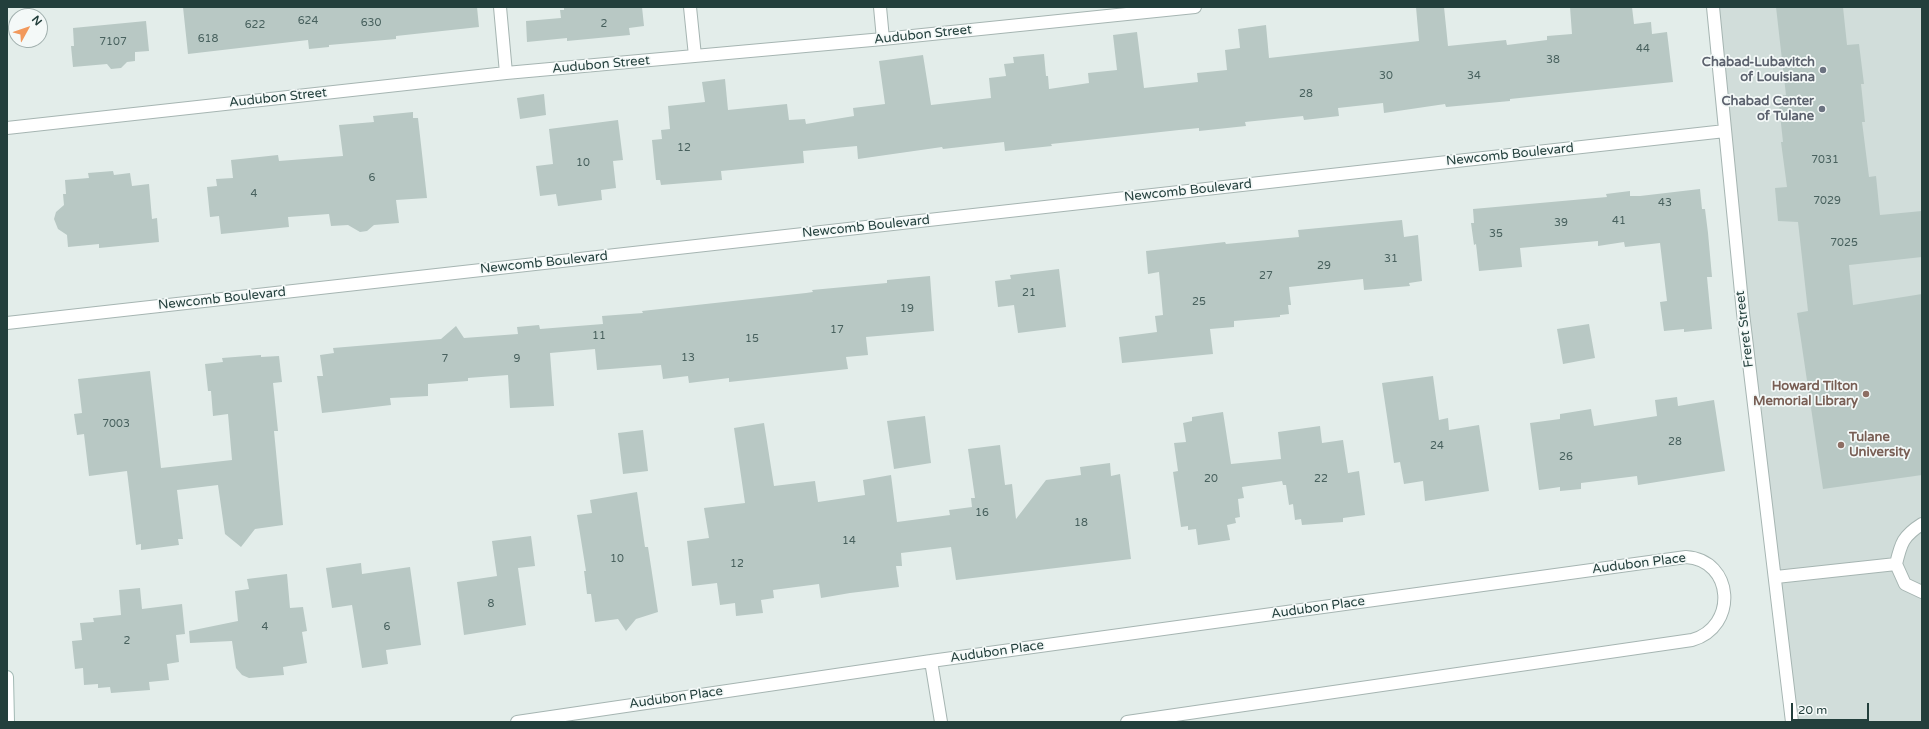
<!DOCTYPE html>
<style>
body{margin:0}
#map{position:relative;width:1929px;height:729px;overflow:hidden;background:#e3edea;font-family:"Varela Round",sans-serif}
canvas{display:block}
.frame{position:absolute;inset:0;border:8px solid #233f3c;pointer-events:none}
.north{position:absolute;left:8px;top:8px;width:40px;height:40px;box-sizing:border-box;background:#f4f9f8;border:1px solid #a0afad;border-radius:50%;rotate:50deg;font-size:11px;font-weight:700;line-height:16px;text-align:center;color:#233f3c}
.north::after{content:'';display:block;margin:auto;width:14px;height:18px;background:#f2995c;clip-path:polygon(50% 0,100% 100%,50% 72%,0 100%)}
.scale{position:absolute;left:1791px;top:703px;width:78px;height:18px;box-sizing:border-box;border:2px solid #233f3c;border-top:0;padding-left:5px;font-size:12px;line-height:14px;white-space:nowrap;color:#233f3c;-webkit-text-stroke:3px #f4f9f8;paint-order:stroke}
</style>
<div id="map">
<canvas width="1929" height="729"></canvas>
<div class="frame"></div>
<div class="north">N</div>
<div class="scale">20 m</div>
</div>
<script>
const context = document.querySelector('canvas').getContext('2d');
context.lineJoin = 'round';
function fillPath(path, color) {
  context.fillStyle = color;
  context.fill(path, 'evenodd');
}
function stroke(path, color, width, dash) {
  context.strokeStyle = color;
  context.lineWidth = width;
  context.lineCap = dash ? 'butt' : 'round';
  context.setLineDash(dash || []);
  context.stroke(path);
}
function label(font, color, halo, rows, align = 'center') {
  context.font = font + ' "Varela Round",sans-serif';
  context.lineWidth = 3.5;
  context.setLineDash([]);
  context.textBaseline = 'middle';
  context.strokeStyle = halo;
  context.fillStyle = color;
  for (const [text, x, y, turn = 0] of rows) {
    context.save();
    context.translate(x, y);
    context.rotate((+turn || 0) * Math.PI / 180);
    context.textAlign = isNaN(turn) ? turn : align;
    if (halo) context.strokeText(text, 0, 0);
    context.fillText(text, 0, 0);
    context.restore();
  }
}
fillPath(new Path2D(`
 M 1713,7 L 1922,7 L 1922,722 L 1792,722 Z`), '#d1ddda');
fillPath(new Path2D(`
 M 183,7 L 477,7 L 479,27 L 396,36 L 396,39 L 329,45 L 329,47 L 309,49 L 308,40 L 188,54 Z
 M 564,7 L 642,7 L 644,26 L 629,28 L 630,35 L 567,41 L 567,38 L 527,42 L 526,21 L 561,18 L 560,10 L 564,10 Z
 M 1416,7 L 1444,7 L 1448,46 L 1506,40 L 1507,45 L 1547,40 L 1547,36 L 1572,34 L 1570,7 L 1632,7 L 1634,24 L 1651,22 L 1652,34 L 1667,32 L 1673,82 L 1510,99 L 1510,101 L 1446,107 L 1445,104 L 1384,113 L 1383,103 L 1338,108 L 1339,116 L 1304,120 L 1303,116 L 1245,122 L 1246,126 L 1199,131 L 1199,128 L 1179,130 L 1051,144 L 1052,146 L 1005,151 L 1004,142 L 943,149 L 942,147 L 858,159 L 857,146 L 803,151 L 804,163 L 721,171 L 722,180 L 661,185 L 660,180 L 656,180 L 652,140 L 662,139 L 661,130 L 670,129 L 668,106 L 705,102 L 702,82 L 725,79 L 728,110 L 787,104 L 789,120 L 805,119 L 806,124 L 854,116 L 853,108 L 885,104 L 879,61 L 923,55 L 931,105 L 991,98 L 989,78 L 1006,76 L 1004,64 L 1014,63 L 1013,57 L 1044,54 L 1046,76 L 1048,76 L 1049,89 L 1089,83 L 1088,73 L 1117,70 L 1113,35 L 1137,32 L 1144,88 L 1198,82 L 1197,73 L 1227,70 L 1225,50 L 1240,48 L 1238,29 L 1266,25 L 1269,58 L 1419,41 Z
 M 1776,7 L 1843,7 L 1847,45 L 1859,44 L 1864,84 L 1861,84 L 1865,122 L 1862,122 L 1869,177 L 1876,176 L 1880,215 L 1922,211 L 1922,257 L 1849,265 L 1853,305 L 1922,294 L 1922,475 L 1823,489 L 1797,313 L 1808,311 L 1798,222 L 1778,221 L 1775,188 L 1787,187 L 1781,142 L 1783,142 L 1778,96 L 1786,95 Z
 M 146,21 L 149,51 L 135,52 L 135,61 L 127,62 L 121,68 L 111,69 L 107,64 L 73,67 L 71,46 L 74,46 L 73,28 Z
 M 544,94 L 546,115 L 520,119 L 517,98 Z
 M 413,112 L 413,118 L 418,118 L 427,198 L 396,200 L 399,223 L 374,225 L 367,231 L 360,232 L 348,225 L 331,226 L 329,214 L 288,217 L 289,227 L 221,234 L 219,216 L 210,217 L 207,187 L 217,186 L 216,179 L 233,178 L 231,160 L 278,155 L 279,161 L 343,156 L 339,125 L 374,122 L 373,116 Z
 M 618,120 L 623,160 L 613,161 L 616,188 L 601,190 L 602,200 L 558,206 L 556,194 L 540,196 L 536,166 L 553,164 L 549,129 Z
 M 113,171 L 114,175 L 130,173 L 132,186 L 149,184 L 152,219 L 157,218 L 159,242 L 99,248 L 99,244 L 68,247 L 67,235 L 58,229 L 54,219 L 56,212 L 64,205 L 63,194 L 66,194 L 65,180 L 89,178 L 88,173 Z
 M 1700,189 L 1702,209 L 1705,209 L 1708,233 L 1712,277 L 1707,277 L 1712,329 L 1684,332 L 1684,329 L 1664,331 L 1660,302 L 1667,301 L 1660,243 L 1625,247 L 1624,242 L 1598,246 L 1598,241 L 1520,248 L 1522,267 L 1479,271 L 1476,244 L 1474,245 L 1471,223 L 1474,223 L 1473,209 L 1607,197 L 1606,194 L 1630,191 L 1630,196 L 1640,196 Z
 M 1402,220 L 1404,237 L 1418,235 L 1422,281 L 1409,283 L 1410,286 L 1364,290 L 1363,279 L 1289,287 L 1291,305 L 1288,305 L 1289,314 L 1280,315 L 1280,317 L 1234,321 L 1234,327 L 1210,329 L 1213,354 L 1122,363 L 1119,337 L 1157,332 L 1155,316 L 1163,315 L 1159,272 L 1148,274 L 1146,251 L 1225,242 L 1226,244 L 1299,237 L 1298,230 Z
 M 1059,269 L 1066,327 L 1018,333 L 1014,305 L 998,307 L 995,281 L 1011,279 L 1010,275 Z
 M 930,276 L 934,331 L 866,337 L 868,355 L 846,357 L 848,369 L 729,382 L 729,378 L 689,383 L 688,376 L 663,379 L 661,365 L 597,370 L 595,349 L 550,353 L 554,406 L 510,408 L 508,375 L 468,378 L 468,381 L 428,384 L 428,396 L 390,398 L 391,405 L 322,413 L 317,376 L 323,376 L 320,355 L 334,353 L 333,348 L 441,339 L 456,326 L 464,338 L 518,334 L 517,327 L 539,325 L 540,329 L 603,324 L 602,316 L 643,313 L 642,311 L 806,293 L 813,292 L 812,290 L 887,283 L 887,280 Z
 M 1589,324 L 1595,358 L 1563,364 L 1557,329 Z
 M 261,355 L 261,357 L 279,356 L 282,382 L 273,383 L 278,431 L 274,431 L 283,525 L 255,529 L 241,547 L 225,534 L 218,485 L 177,490 L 183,539 L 178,539 L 179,545 L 141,550 L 141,544 L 136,545 L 127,471 L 89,476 L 84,434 L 77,435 L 74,414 L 82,413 L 78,379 L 150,371 L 161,468 L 232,460 L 228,414 L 213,416 L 211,391 L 208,391 L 205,364 L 223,362 L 222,358 Z
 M 1433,376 L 1439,420 L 1448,418 L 1449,430 L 1479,425 L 1489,491 L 1425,501 L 1423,481 L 1404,484 L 1400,462 L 1394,463 L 1382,383 Z
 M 1677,397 L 1678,406 L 1714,400 L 1725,471 L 1638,485 L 1637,476 L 1581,483 L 1581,489 L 1560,491 L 1560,487 L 1539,490 L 1530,423 L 1560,419 L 1560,414 L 1591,409 L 1594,426 L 1657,416 L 1655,400 Z
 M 1223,412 L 1231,464 L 1281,459 L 1278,432 L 1320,426 L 1322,443 L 1343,440 L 1348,473 L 1359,471 L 1365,515 L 1343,518 L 1343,522 L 1302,525 L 1301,519 L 1295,520 L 1293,504 L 1289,505 L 1286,485 L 1283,485 L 1282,481 L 1242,487 L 1244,498 L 1238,499 L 1240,517 L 1235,518 L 1236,523 L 1227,525 L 1230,540 L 1198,545 L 1196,529 L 1188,530 L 1188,526 L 1181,527 L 1173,472 L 1178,471 L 1174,443 L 1186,442 L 1183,423 L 1192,421 L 1192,417 Z
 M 925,416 L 931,463 L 894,469 L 887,421 Z
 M 764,423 L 774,486 L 815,481 L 818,502 L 865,495 L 863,480 L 891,475 L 897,522 L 950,515 L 949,510 L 972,507 L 971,498 L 975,498 L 968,449 L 1000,445 L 1005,485 L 1012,484 L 1016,519 L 1046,480 L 1081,475 L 1080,467 L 1110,463 L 1111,476 L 1120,474 L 1131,559 L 956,580 L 951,547 L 901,553 L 902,566 L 896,566 L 899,587 L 850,593 L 821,598 L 819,584 L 773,590 L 774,598 L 761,600 L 763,613 L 736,616 L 735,603 L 720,605 L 717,583 L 692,586 L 687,541 L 709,538 L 704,508 L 745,503 L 734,428 Z
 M 643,430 L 648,471 L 623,474 L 618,433 Z
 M 637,492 L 645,547 L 648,547 L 658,612 L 636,619 L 626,631 L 618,619 L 595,622 L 591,594 L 587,594 L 584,571 L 586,571 L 577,515 L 592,513 L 590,500 Z
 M 531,536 L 535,566 L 518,568 L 526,625 L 464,635 L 457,582 L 497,576 L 492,541 Z
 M 361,563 L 362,574 L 410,567 L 421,645 L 386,650 L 388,664 L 362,668 L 352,605 L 332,608 L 326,568 Z
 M 287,574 L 290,608 L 303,607 L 307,631 L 302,632 L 307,663 L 283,667 L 284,675 L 249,678 L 242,675 L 236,668 L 232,641 L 190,643 L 189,631 L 238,621 L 235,591 L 249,589 L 247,579 Z
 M 140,588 L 142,609 L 182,604 L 185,634 L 176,635 L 179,662 L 167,664 L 169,680 L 149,682 L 150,690 L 111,693 L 110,687 L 98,688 L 98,684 L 84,685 L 83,668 L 75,669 L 72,641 L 82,640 L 80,623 L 94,622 L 93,618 L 121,615 L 119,590 Z`), '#b8c8c4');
const minor = new Path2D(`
 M 500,7 L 506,73
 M 690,7 L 695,56
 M 880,7 L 883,39
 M 1713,7 L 1743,313 L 1792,722
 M 7,128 L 506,73 L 883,39 L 1195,7
 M 7,323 L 1725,131
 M 1922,524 C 1903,536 1901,543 1896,564 L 1905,584 L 1922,592
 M 1776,577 L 1896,564
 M 931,661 L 941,722
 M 517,722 L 931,661 L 1686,557 C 1734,560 1738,627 1692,640 L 1127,722`);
const secondary = new Path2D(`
 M 7,677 L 8,722`);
stroke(minor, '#a6b5b2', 14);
stroke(secondary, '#a2b9b4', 14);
stroke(minor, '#fff', 12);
stroke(secondary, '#fff', 12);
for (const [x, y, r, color] of [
 [1823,70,4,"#6b7280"],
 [1822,109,4,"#6b7280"],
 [1866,394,4,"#8d6e63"],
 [1841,445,4,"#8d6e63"]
]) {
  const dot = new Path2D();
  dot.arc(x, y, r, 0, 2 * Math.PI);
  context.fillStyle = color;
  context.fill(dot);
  stroke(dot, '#f4f9f8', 1.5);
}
label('11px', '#48615e', null, [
 ["624",308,21],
 ["630",371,23],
 ["2",604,24],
 ["622",255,25],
 ["618",208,39],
 ["7107",113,42],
 ["44",1643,49],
 ["38",1553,60],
 ["30",1386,76],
 ["34",1474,76],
 ["28",1306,94],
 ["12",684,148],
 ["7031",1825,160],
 ["10",583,163],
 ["6",372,178],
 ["4",254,194],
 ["7029",1827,201],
 ["43",1665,203],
 ["41",1619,221],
 ["39",1561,223],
 ["35",1496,234],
 ["7025",1844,243],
 ["31",1391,259],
 ["29",1324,266],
 ["27",1266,276],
 ["21",1029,293],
 ["25",1199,302],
 ["19",907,309],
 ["17",837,330],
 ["11",599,336],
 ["15",752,339],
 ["13",688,358],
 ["7",445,359],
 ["9",517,359],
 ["7003",116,424],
 ["28",1675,442],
 ["24",1437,446],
 ["26",1566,457],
 ["20",1211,479],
 ["22",1321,479],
 ["16",982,513],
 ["18",1081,523],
 ["14",849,541],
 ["10",617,559],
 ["12",737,564],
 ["8",491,604],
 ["4",265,627],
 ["6",387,627],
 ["2",127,641]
]);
label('13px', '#233f3c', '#f4f9f8', [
 ["Audubon Street",923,35,-6],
 ["Audubon Street",601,65,-5],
 ["Audubon Street",278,98,-6],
 ["Newcomb Boulevard",1510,155,-6],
 ["Newcomb Boulevard",1188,191,-6],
 ["Newcomb Boulevard",866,227,-6],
 ["Newcomb Boulevard",544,263,-6],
 ["Newcomb Boulevard",222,299,-6],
 ["Freret Street",1745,329,-97],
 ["Audubon Place",1639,564,-7],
 ["Audubon Place",1318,608,-8],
 ["Audubon Place",997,652,-8],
 ["Audubon Place",676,698,-8]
]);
label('bold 13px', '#5b616d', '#f4f9f8', [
 ["Chabad-Lubavitch",1815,63],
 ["of Louisiana",1815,78],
 ["Chabad Center",1814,102],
 ["of Tulane",1814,117]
], 'right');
label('bold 13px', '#785e54', '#f4f9f8', [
 ["Howard Tilton",1858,387],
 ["Memorial Library",1858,402],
 ["Tulane",1849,438,"left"],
 ["University",1849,453,"left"]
], 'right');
</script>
